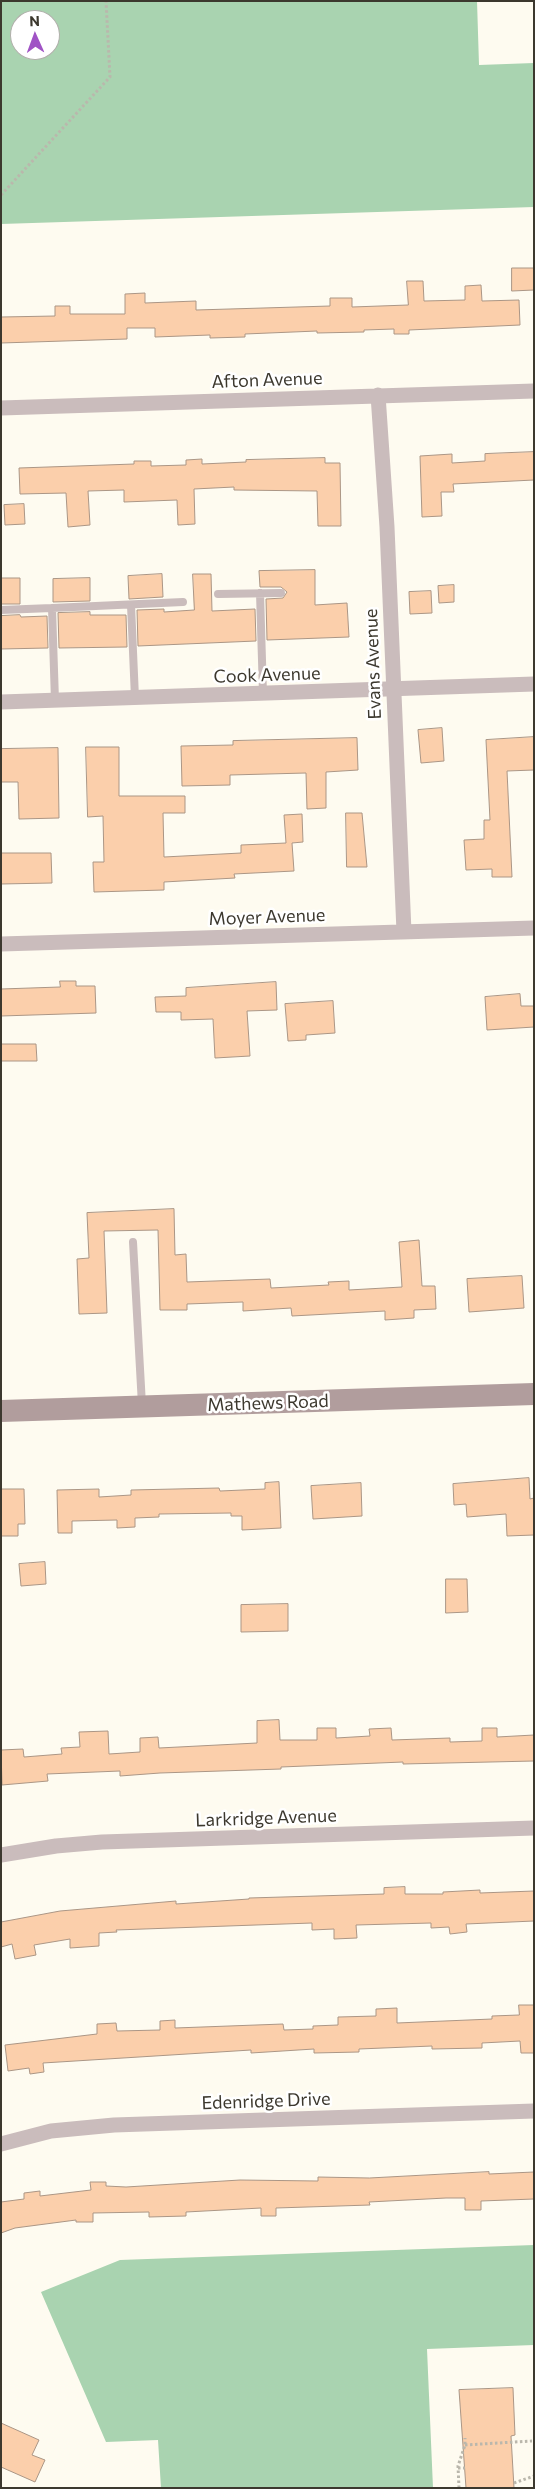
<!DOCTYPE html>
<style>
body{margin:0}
#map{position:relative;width:535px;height:2489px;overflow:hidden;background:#fefbf0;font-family:Commissioner,sans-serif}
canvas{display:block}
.frame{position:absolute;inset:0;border:2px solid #3c382e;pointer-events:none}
.north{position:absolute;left:10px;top:10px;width:50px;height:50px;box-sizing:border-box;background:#fff;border:1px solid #b1afab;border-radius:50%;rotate:358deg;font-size:14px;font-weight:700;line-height:20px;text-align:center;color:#3c382e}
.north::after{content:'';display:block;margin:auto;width:18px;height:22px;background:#a053c5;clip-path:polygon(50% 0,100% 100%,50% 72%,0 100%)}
</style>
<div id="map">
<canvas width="535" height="2489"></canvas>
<div class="frame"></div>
<div class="north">N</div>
</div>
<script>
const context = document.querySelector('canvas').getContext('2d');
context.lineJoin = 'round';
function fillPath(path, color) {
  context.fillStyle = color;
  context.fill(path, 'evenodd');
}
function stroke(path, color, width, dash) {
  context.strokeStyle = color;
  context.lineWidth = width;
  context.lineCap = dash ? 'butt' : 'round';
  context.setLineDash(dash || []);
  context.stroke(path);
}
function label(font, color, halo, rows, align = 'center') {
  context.font = font + ' Commissioner,sans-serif';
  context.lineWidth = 5;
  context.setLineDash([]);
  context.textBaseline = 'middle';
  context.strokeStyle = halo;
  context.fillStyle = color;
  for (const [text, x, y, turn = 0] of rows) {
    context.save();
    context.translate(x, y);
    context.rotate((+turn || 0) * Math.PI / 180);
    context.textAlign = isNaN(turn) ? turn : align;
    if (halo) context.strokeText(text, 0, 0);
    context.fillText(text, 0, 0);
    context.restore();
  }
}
fillPath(new Path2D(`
 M 1,1 L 477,1 L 479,65 L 534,63 L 534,207 L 1,224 ZM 20,20 L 50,20 L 50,50 L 20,50 Z
 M 534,2245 L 534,2345 L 427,2349 L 433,2488 L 161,2488 L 158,2440 L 106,2442 L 41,2292 L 120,2260 Z`), '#a9d3b0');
const building = new Path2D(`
 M 512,268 L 534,268 L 534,290 L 512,291 Z
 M 407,281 L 423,281 L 424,301 L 465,300 L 465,286 L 481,285 L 482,301 L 519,300 L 520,325 L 409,330 L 409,334 L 394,334 L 394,329 L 364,330 L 364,332 L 317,333 L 317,331 L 245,334 L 245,337 L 210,338 L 210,335 L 155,337 L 155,328 L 127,328 L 127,339 L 1,343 L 1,317 L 55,316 L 55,306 L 70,306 L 70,314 L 125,314 L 125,294 L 145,293 L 145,303 L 196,301 L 196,310 L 330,306 L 330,298 L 352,298 L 352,307 L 408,305 Z
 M 534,452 L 534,480 L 453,484 L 454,492 L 441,492 L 442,516 L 422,517 L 420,456 L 452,454 L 452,463 L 485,461 L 485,454 Z
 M 325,458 L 325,463 L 340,463 L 341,526 L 318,526 L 317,491 L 234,490 L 234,487 L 194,489 L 195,524 L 178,525 L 177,500 L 124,502 L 124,490 L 88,491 L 90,525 L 68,527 L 66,493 L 20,494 L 19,468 L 134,464 L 134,461 L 151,461 L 151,466 L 186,465 L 186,460 L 202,459 L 202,464 L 246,462 L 246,460 Z
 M 24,504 L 25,524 L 5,525 L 4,505 Z
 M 315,570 L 315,605 L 347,603 L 349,637 L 267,640 L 266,599 L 283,598 L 287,592 L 281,587 L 260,587 L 259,571 Z
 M 162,574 L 163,597 L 129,599 L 128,576 Z
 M 193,574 L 211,574 L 212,611 L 255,609 L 256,641 L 138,646 L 137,610 L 164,609 L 164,612 L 194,610 Z
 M 1,578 L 20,578 L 20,604 L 1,604 Z
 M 90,578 L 90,601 L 53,602 L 53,579 Z
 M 454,585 L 454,602 L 439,603 L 438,586 Z
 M 431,591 L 432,613 L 410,614 L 409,592 Z
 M 90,612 L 90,615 L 126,615 L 127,647 L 59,648 L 58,613 Z
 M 20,615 L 21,617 L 47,616 L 48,648 L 1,649 L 1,616 Z
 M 442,728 L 444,761 L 421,763 L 418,730 Z
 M 534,737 L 534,770 L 507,771 L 512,877 L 492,877 L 492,869 L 466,870 L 464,840 L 484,839 L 484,820 L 490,820 L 486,740 Z
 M 357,738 L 358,770 L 326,772 L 326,808 L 307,809 L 306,773 L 230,775 L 230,785 L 182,786 L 181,746 L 233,745 L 233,741 Z
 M 86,747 L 119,747 L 119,796 L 185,796 L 185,813 L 163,813 L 164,857 L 241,853 L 241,845 L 286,843 L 284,815 L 302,814 L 303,842 L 292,843 L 294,871 L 234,874 L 235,878 L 164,882 L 164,890 L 94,892 L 93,862 L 104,862 L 103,816 L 88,817 Z
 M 58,748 L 59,818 L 19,819 L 18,782 L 1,782 L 1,749 Z
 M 346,813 L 362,813 L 367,867 L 347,867 Z
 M 1,853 L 51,853 L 52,883 L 1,884 Z
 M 60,981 L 76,981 L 76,986 L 95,986 L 96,1013 L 1,1016 L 1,989 L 60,987 Z
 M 276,982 L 277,1010 L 247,1011 L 250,1056 L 215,1058 L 213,1019 L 181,1020 L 181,1012 L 156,1012 L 155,997 L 186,996 L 186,988 Z
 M 520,994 L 521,1006 L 534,1006 L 534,1027 L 487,1030 L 485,997 Z
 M 333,1001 L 335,1033 L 306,1035 L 306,1040 L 288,1041 L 285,1004 Z
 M 1,1044 L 36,1044 L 37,1061 L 1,1061 Z
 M 174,1209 L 175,1255 L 186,1254 L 187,1282 L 270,1279 L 271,1288 L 329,1285 L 328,1282 L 349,1281 L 349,1290 L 402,1287 L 399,1242 L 419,1240 L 422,1286 L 435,1286 L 436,1309 L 414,1310 L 414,1318 L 385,1320 L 385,1311 L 292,1316 L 291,1308 L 243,1311 L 243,1302 L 187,1304 L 187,1310 L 160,1310 L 158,1230 L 104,1231 L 107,1313 L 79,1314 L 77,1259 L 89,1258 L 87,1213 Z
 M 522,1276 L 524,1308 L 469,1312 L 467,1279 Z
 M 529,1478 L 530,1499 L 534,1498 L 534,1535 L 507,1536 L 506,1514 L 467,1517 L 466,1504 L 454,1505 L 453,1484 Z
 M 279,1482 L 281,1528 L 242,1530 L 242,1516 L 231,1516 L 231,1513 L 159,1514 L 159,1517 L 135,1518 L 135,1527 L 117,1528 L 117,1520 L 72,1521 L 72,1533 L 58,1533 L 57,1490 L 99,1489 L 99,1497 L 131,1495 L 131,1490 L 219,1488 L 220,1491 L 265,1489 L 265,1483 Z
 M 361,1483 L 362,1516 L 313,1519 L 311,1486 Z
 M 1,1489 L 24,1489 L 25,1524 L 18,1524 L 18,1536 L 1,1536 Z
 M 45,1562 L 46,1584 L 21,1586 L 19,1564 Z
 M 446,1579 L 467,1579 L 468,1612 L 446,1613 Z
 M 288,1604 L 288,1631 L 241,1632 L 241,1605 Z
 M 279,1720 L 280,1740 L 317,1740 L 317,1728 L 336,1728 L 336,1738 L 370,1736 L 369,1729 L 391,1728 L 392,1740 L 450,1738 L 450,1742 L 482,1741 L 482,1728 L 497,1728 L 497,1737 L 534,1735 L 534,1761 L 403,1764 L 403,1762 L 281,1767 L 281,1769 L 160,1773 L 120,1776 L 120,1771 L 47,1774 L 48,1781 L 2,1785 L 1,1750 L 23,1749 L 24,1757 L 62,1754 L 61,1748 L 80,1747 L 79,1732 L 108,1731 L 109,1754 L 140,1752 L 140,1738 L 158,1737 L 159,1748 L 257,1743 L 257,1721 Z
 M 405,1887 L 405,1894 L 443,1894 L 443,1892 L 480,1890 L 480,1893 L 534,1891 L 534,1921 L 466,1924 L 467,1932 L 450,1934 L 449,1927 L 431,1928 L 431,1923 L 356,1925 L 357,1938 L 334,1939 L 334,1929 L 312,1930 L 312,1923 L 116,1930 L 117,1932 L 99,1933 L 99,1946 L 70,1948 L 70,1939 L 34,1945 L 36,1955 L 15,1959 L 12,1944 L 1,1947 L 1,1922 L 60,1911 L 176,1901 L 176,1904 L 249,1899 L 249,1898 L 384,1894 L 384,1888 Z
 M 519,2005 L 534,2005 L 534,2053 L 521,2053 L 520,2041 L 482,2043 L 482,2048 L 432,2049 L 432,2046 L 359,2049 L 359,2052 L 314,2053 L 314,2049 L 251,2053 L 251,2050 L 43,2063 L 44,2072 L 30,2074 L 29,2068 L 8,2071 L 5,2045 L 97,2034 L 97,2024 L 116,2023 L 117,2031 L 160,2030 L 160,2021 L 175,2020 L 175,2028 L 283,2024 L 284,2030 L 313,2029 L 313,2026 L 338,2025 L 338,2017 L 376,2016 L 376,2009 L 397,2008 L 397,2023 L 492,2019 L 492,2016 L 519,2015 Z
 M 489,2172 L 489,2174 L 534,2172 L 534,2199 L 481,2201 L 481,2210 L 465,2210 L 465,2198 L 446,2198 L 369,2202 L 370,2205 L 276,2208 L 276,2216 L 261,2216 L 261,2208 L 186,2212 L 186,2216 L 149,2217 L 149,2212 L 93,2213 L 93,2222 L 76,2222 L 76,2220 L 15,2228 L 1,2233 L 1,2202 L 24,2199 L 24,2193 L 40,2191 L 40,2196 L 91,2190 L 90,2182 L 106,2182 L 106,2186 L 126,2187 L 240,2180 L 318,2181 L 318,2177 L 369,2178 Z
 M 513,2388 L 515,2435 L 511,2436 L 514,2488 L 466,2488 L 459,2390 Z
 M 1,2423 L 39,2440 L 32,2455 L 45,2460 L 35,2482 L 1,2467 Z`);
fillPath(building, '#fbcfab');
stroke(building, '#ab9685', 1);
stroke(new Path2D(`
 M 1,195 L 110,77 L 106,1
 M 465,2445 L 532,2441
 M 458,2468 L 465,2468
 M 514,2483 L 534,2476
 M 459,2488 L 458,2466 L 465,2445 L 465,2438`), '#bab7ac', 3, [2.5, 2.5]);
stroke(new Path2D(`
 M 260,593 L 263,694
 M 218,594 L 281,593
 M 131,605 L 135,698
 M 1,610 L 52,608
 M 55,701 L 52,608 L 183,602
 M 133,1242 L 142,1405`), '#cabcbc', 8);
stroke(new Path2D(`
 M 378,395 L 387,527 L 404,932
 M 1,408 L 534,391
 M 1,702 L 534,684
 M 1,944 L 534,928
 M 1,1855 L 56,1846 L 102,1842 L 534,1828
 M 1,2144 L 51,2131 L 114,2125 L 534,2111`), '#cabcbc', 15);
stroke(new Path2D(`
 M 1,1411 L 534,1394`), '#b19d9d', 22);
label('18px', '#3c382e', '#fff', [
 ["Afton Avenue",267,380,-2],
 ["Evans Avenue",373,664,-92],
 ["Cook Avenue",267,675,-2],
 ["Moyer Avenue",267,917,-2],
 ["Mathews Road",268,1403,-2],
 ["Larkridge Avenue",266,1818,-2],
 ["Edenridge Drive",266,2101,-2]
]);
</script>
